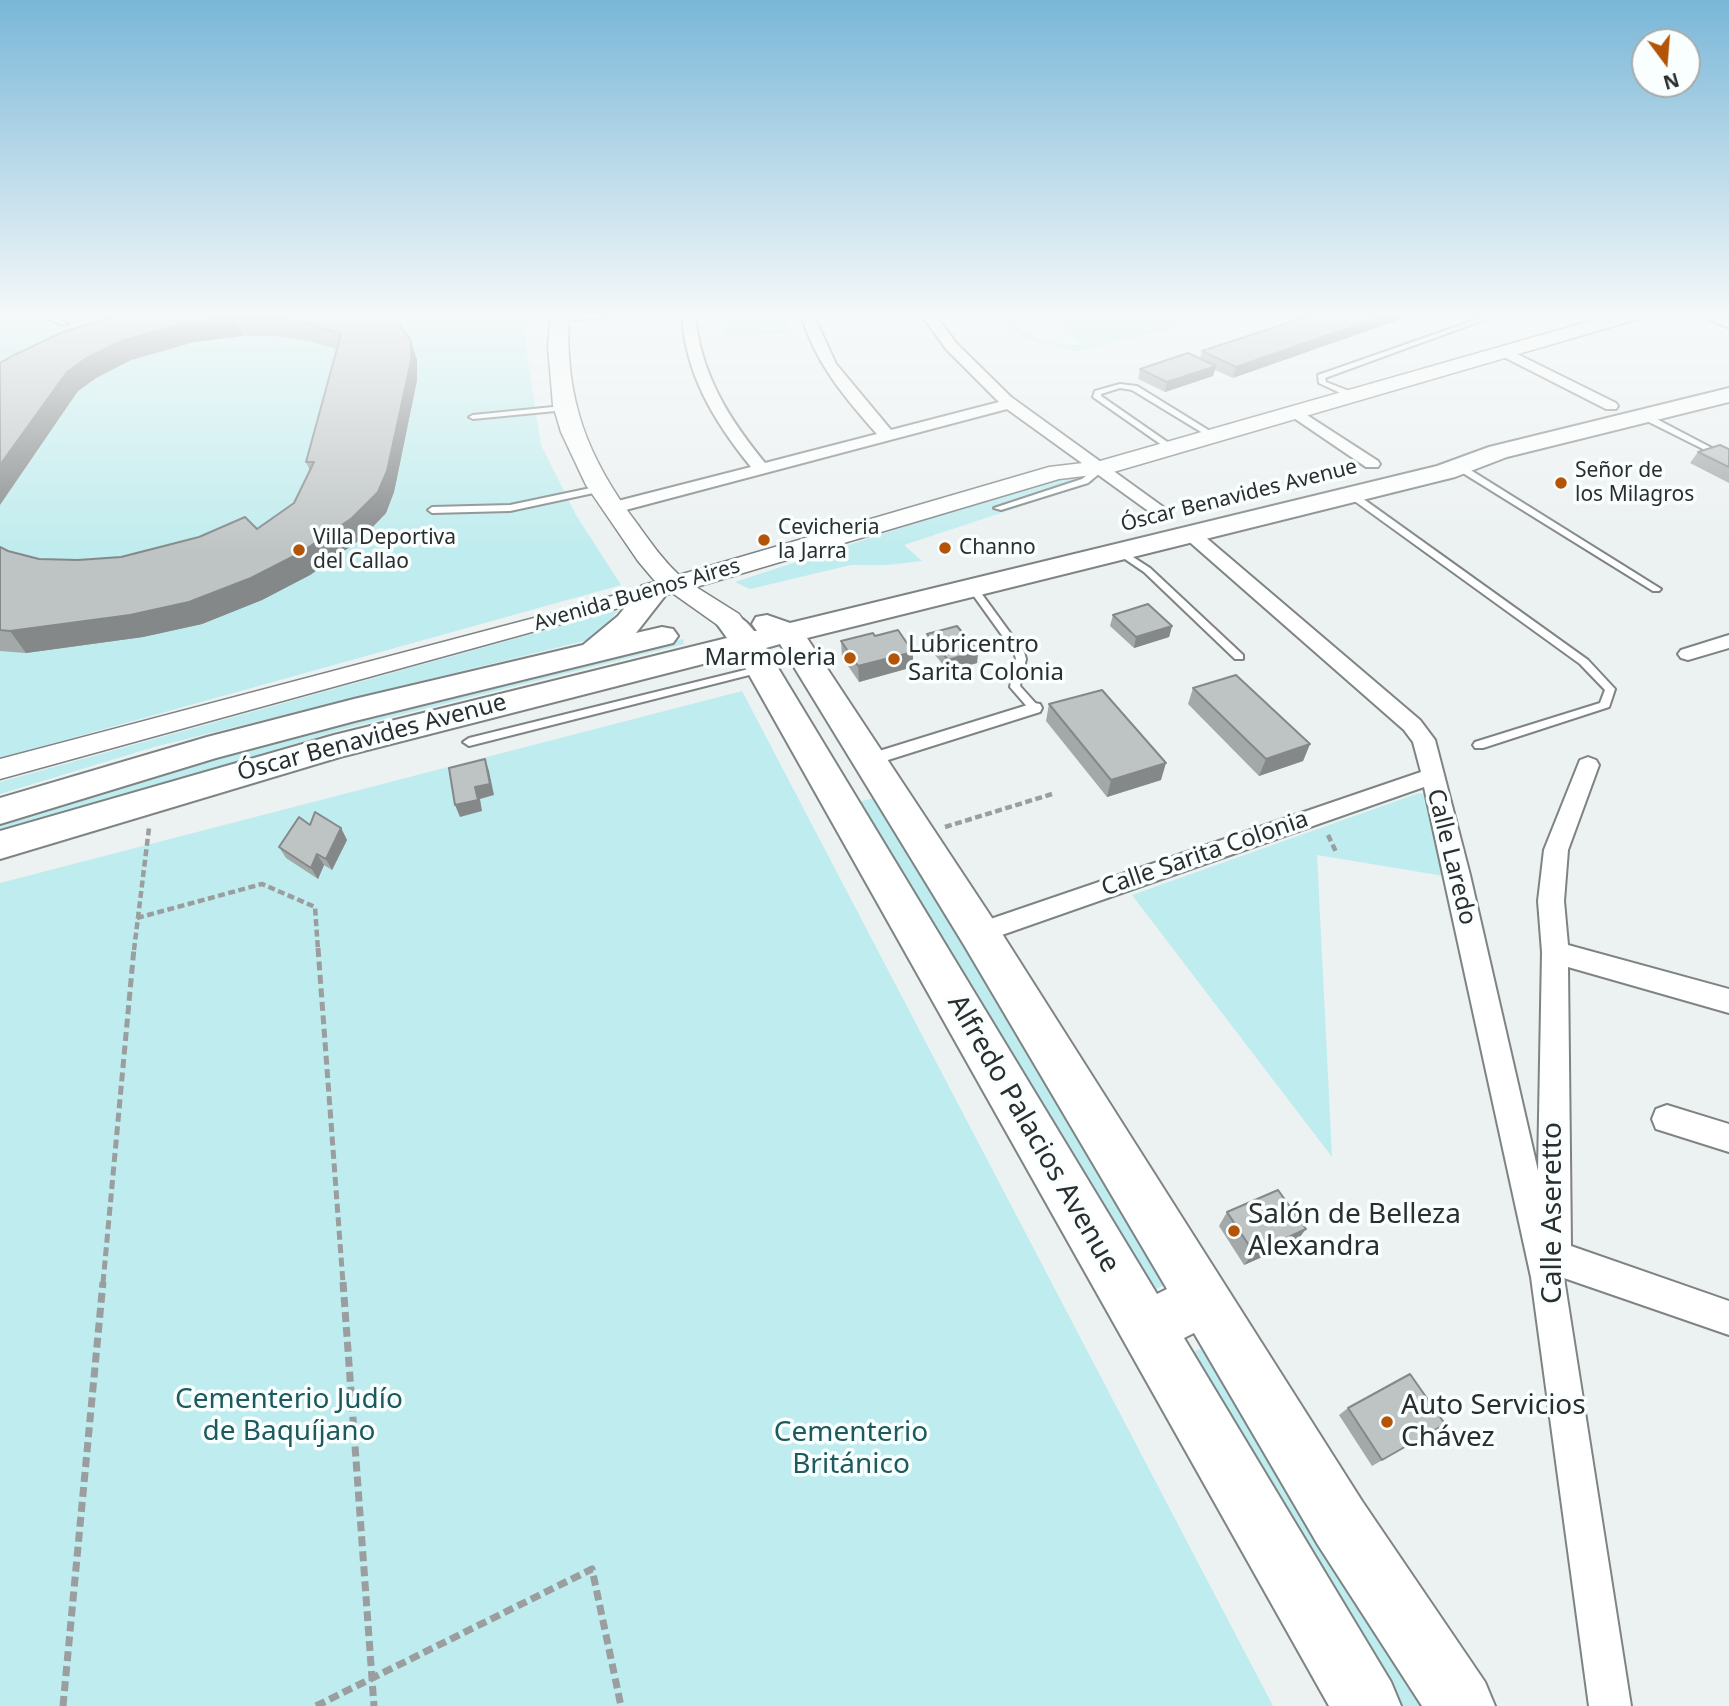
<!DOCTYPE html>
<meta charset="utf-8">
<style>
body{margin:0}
#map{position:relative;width:1729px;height:1706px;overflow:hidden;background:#ecf1f1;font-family:"Noto Sans",sans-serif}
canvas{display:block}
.north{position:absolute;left:1631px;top:28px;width:70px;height:70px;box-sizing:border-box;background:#f9fefe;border:2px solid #a7abab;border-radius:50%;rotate:164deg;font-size:19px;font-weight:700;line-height:28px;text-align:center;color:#2c2e2e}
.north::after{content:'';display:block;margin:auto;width:24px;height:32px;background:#b35407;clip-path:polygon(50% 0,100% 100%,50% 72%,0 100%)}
</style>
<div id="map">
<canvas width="1729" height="1706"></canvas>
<div class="north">N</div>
</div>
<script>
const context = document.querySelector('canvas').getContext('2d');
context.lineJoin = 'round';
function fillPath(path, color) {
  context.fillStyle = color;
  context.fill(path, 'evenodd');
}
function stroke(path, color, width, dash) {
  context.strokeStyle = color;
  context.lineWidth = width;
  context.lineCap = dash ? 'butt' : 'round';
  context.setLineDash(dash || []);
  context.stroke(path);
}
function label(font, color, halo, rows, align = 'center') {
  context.font = font + ' "Noto Sans",sans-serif';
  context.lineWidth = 7;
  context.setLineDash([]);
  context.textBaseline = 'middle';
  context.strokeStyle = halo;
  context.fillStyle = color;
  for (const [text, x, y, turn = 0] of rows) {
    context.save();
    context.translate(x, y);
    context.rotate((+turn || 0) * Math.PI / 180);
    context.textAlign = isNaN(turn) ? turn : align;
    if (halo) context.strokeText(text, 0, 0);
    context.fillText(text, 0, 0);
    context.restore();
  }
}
fillPath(new Path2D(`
 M 0,314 L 531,314 L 525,340 L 541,445 L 576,515 L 621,585 L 0,758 Z
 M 1003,314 L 1014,314 C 1018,341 1060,344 1082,345 L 1085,344 L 1036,314 L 1234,314 L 1075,352 C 1057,341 1004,345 1003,314 Z
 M 787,317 L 791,333 L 724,337 L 721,321 Z
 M 1088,477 L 1095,482 L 904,545 L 922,561 L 887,565 L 851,565 L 750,589 L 735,582 L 1048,480 Z
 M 618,610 L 596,638 L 154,747 L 0,794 L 0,782 Z
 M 683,639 L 684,644 L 344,729 L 0,832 L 0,822 L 327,726 Z
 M 742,691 L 1273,1706 L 0,1706 L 0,883 Z
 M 1419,793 L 1428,796 L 1450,877 L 1317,855 L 1332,1157 L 1132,895 Z
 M 877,797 L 1168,1283 L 1143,1296 L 852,804 Z
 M 1204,1348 L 1439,1706 L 1384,1706 L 1169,1360 Z`), '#bfecee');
const service = new Path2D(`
 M 36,314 L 45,314 L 68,324 L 63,325 Z
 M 1484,317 L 1489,318 L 1325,378 L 1326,382 L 1357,394 L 1357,398 L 1351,398 L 1319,383 L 1318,375 Z
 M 1120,384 L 1137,386 L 1218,436 L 1211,438 L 1132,390 L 1120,388 L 1101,394 L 1101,396 L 1176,448 L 1169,450 L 1093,397 L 1095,391 Z
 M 563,406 L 566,406 L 566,410 L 473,419 L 469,417 L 473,415 Z
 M 1641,414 L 1647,414 L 1729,457 L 1729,462 L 1641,418 Z
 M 1099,466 L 1106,468 L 1088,483 L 1001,510 L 994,508 L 1082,479 Z
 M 1458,466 L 1464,466 L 1661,589 L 1659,591 L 1653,591 L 1458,470 Z
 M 600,486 L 603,487 L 603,491 L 510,511 L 432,513 L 428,510 L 432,507 L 510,505 Z
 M 1349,493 L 1355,493 L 1588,660 L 1615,689 L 1609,707 L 1483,748 L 1475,748 L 1473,745 L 1475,742 L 1600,703 L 1605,690 L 1580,664 L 1349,497 Z
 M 1119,548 L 1150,568 L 1243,655 L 1243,659 L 1235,659 L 1144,572 L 1116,553 L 1114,551 Z
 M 973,585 L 976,586 L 1024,652 L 1026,659 L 1020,686 L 1038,706 L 1039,708 L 1038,710 L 1030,710 L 1010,687 L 1016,659 L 1014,652 L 968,588 Z
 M 761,666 L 765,667 L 765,671 L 469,746 L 463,742 L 469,738 Z`);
const pedestrian = new Path2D(`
 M 1034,703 L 1040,704 L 1042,708 L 1040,712 L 869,766 L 860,760 L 863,756 Z`);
const minor = new Path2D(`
 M 554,314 L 611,314 L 604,318 L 559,320 L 554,319 Z
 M 682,314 L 695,314 C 700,373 728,418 765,463 L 877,434 C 845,398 814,361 801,314 L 813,314 L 836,364 L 891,430 L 999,402 L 946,349 L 921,314 L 935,314 L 956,343 L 1011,397 L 1173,514 L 1170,518 L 1158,518 L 1007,409 L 618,512 L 606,512 L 603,508 L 606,504 L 751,467 C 714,421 685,374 682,314 Z
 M 1697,314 L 1715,314 L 1729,319 L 1729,328 Z
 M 1505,348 L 1616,403 L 1618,406 L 1616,409 L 1606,409 L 1500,355 L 1498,352 Z
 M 1296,408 L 1378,461 L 1380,464 L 1378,467 L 1366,467 L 1291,416 L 1288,413 Z
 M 1191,529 L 1197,530 L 1420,720 L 1435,740 L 1470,875 L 1538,1171 L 1542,952 L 1538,901 L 1544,850 L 1580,760 L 1588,757 L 1596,760 L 1599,765 L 1568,850 L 1564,901 L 1568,945 L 1729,989 L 1729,1013 L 1568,967 L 1571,1246 L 1729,1301 L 1729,1335 L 1564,1278 L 1631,1706 L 1589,1706 L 1531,1277 L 1424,787 L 979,943 L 970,940 L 966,933 L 970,926 L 1421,772 L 1413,742 L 1404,730 L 1185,538 L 1182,534 L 1185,530 Z
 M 1729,635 L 1729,648 L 1688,660 L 1681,658 L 1678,654 L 1681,650 Z
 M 1667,1105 L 1729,1124 L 1729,1152 L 1656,1129 L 1652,1119 L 1656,1109 Z`);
const tertiary = new Path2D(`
 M 671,579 L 680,581 L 683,586 L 680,591 L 0,779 L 0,759 L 553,613 Z`);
const secondary = new Path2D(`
 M 551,314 L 569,314 C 564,398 587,458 638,525 C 651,543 663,560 679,575 L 1049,467 L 1100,461 L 1615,314 L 1644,314 L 1642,318 L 1110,473 L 1059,479 L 696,587 L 739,614 L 743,620 L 739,626 L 729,628 L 719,626 L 654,580 L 638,561 L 586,485 L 561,432 L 553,405 L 548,346 Z`);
const primary = new Path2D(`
 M 1729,388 L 1729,402 L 1507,457 L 1455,477 L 807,638 L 994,921 L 1362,1501 L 1485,1682 L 1495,1706 L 1422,1706 L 1318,1545 L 1194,1333 L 1184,1338 L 1391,1682 L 1401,1706 L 1329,1706 L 738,655 L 340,757 L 0,859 L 0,831 L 334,735 L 727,638 L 717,624 L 721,617 C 738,613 744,618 754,631 L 757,631 L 752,624 L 756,617 L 767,615 L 790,623 L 1437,466 L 1489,447 ZM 780,644 L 964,945 L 1167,1289 L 1157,1294 L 766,648 Z
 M 653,583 L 664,586 L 668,592 L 636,633 L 662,627 L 673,629 L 678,636 L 673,643 L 355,721 L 216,758 L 0,824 L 0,798 L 207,737 L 354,699 L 583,645 L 618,616 L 642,586 Z`);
stroke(service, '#7e8383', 4);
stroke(pedestrian, '#7e8383', 4);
stroke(minor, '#7e8383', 4);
stroke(tertiary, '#7e8383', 3);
stroke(secondary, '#7e8383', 3);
stroke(primary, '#7e8383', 4);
stroke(new Path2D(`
 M 945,827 L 1052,794
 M 1328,835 L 1337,854
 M 137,918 L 262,884 L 315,907 L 318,950
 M 134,950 L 149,828`), '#9b9e9e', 4.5, [7, 3.5]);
stroke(new Path2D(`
 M 318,948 L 343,1283
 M 103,1283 L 134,948`), '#9b9e9e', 5, [9, 4.5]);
stroke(new Path2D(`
 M 343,1282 L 374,1706
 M 63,1706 L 103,1282
 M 316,1706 L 592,1569 L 621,1706`), '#9b9e9e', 7, [10, 5]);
fillPath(service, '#fff');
fillPath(pedestrian, '#fff');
fillPath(minor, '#fff');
fillPath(tertiary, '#fff');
fillPath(secondary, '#fff');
fillPath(primary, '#fff');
fillPath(new Path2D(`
 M 123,314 L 388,314 L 411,341 L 417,360 L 417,380 L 394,492 L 386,513 L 361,539 L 310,575 L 262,600 L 202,624 L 143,637 L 26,653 L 0,651 L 0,547 L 8,551 L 39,559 L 78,560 L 121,557 L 257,529 L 294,503 L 310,471 L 306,462 L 337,349 L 312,342 L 273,336 L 243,336 L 194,342 L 131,360 L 96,378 L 78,391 Z
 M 1315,314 L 1233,378 L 1215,370 L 1213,376 L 1165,392 L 1138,379 L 1140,369 L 1200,359 L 1202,351 Z
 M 1729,449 L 1729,483 L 1690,463 L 1698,452 Z
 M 1113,615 L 1172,626 L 1169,637 L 1134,648 L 1110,626 Z
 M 927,634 L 978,651 L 977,663 L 948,671 L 927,645 Z
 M 875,636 L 913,652 L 913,667 L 859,682 L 842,657 L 841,641 Z
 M 1193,688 L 1310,744 L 1303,761 L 1259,776 L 1188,704 Z
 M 1049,704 L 1161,780 L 1107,797 L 1046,721 Z
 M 310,825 L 341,828 L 347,840 L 332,870 L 324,865 L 318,879 L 286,858 L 279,847 Z
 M 1227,1212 L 1296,1242 L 1244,1265 L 1219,1226 Z
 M 1348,1408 L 1435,1430 L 1372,1466 L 1339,1415 Z`), '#a3a8a8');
fillPath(new Path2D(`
 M 1389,314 L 1416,314 L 1233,378 L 1236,367 Z
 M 235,317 L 243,336 L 194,342 L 131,360 L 96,378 L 78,391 L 0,505 L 0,465 L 67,372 L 85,359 L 121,341 L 185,323 Z
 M 411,341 L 417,360 L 417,380 L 394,492 L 386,513 L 361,539 L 310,575 L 262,600 L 202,624 L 143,637 L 26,653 L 10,631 L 251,578 Z
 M 1216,366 L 1213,376 L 1165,392 L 1167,382 Z
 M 1172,626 L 1169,637 L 1134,648 L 1136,637 Z
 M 978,651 L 977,663 L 948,671 L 948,660 Z
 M 913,652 L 913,667 L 859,682 L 858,666 Z
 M 1310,744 L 1303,761 L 1259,776 L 1266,759 Z
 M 485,759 L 489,771 L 494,795 L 480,799 L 482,811 L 460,817 L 455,805 L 475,787 Z
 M 1166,763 L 1161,780 L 1107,797 L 1111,780 Z
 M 341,828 L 347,840 L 332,870 L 326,859 Z
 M 317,854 L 324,865 L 318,879 L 311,868 Z
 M 1306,1229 L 1296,1242 L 1244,1265 L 1254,1253 Z`), '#858888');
const building = new Path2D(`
 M 123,314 L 388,314 L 393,316 L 411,341 L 411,361 L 387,471 L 378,492 L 352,518 L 300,553 L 251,578 L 189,602 L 130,615 L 10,631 L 0,630 L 0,547 L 8,551 L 39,559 L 78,560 L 121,557 L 199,537 L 245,517 L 257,529 L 294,503 L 314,462 L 306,462 L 341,334 L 305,323 L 266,317 L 235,317 L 185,323 L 121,341 L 85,359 L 67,372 L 0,465 L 0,363 L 14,355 L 63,332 Z
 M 1315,314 L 1389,314 L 1236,367 L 1202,351 Z
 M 1188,353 L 1216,366 L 1167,382 L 1140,369 Z
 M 1720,445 L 1729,449 L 1729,467 L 1698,452 Z
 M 1148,604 L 1172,626 L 1136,637 L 1113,615 Z
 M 957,626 L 978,651 L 948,660 L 927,634 Z
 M 898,630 L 913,652 L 858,666 L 841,641 L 873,633 L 875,636 Z
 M 1236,675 L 1310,744 L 1266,759 L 1193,688 Z
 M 1102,690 L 1166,763 L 1111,780 L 1049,704 Z
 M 485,759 L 490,784 L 475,787 L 478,800 L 455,805 L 449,768 Z
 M 315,812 L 341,828 L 326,859 L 317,854 L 311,868 L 279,847 L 299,817 L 310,825 Z
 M 1278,1190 L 1306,1229 L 1254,1253 L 1227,1212 Z
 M 1410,1374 L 1445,1424 L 1382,1460 L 1348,1408 Z`);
fillPath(building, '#bec3c3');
stroke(building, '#858888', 2);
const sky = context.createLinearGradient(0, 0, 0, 553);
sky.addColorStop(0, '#79b7d8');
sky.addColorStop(0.57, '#f6f9f9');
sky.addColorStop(1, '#f6f9f900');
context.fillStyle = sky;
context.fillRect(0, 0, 1729, 553);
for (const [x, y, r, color] of [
 [1561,483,7,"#b35407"],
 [764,540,7,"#b35407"],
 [945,548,7,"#b35407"],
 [299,550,7,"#b35407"],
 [850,658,7,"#b35407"],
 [894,659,7,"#b35407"],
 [1234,1231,7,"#b35407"],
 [1387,1422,7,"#b35407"]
]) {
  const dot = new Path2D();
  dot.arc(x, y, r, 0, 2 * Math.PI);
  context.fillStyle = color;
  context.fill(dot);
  stroke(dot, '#f9fefe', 2.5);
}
label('21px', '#2c2e2e', '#f9fefe', [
 ["Señor de",1575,471],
 ["los Milagros",1575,495],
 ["Cevicheria",778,528],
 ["la Jarra",778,552],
 ["Villa Deportiva",313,538],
 ["del Callao",313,562],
 ["Channo",959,548]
], 'left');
label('21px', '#2c2e2e', '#f9fefe', [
 ["Óscar Benavides Avenue",1239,496,-14],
 ["Avenida Buenos Aires",637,595,-16]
]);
label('24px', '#2c2e2e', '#f9fefe', [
 ["Lubricentro",908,645],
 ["Sarita Colonia",908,673],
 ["Marmoleria",836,658,"right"]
], 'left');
label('24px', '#2c2e2e', '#f9fefe', [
 ["Óscar Benavides Avenue",372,738,-15],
 ["Calle Sarita Colonia",1205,854,-19],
 ["Calle Laredo",1451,857,76]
]);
label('28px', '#2c2e2e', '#f9fefe', [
 ["Alfredo Palacios Avenue",1033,1134,60],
 ["Calle Aseretto",1553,1213,-90]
]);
label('28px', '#2c2e2e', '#f9fefe', [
 ["Salón de Belleza",1248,1215],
 ["Alexandra",1248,1247],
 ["Auto Servicios",1401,1406],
 ["Chávez",1401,1438]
], 'left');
label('28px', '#1c5a5d', '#f9fefe', [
 ["Cementerio Judío",289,1400],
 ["de Baquíjano",289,1432],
 ["Cementerio",851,1433],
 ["Británico",851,1465]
]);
</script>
